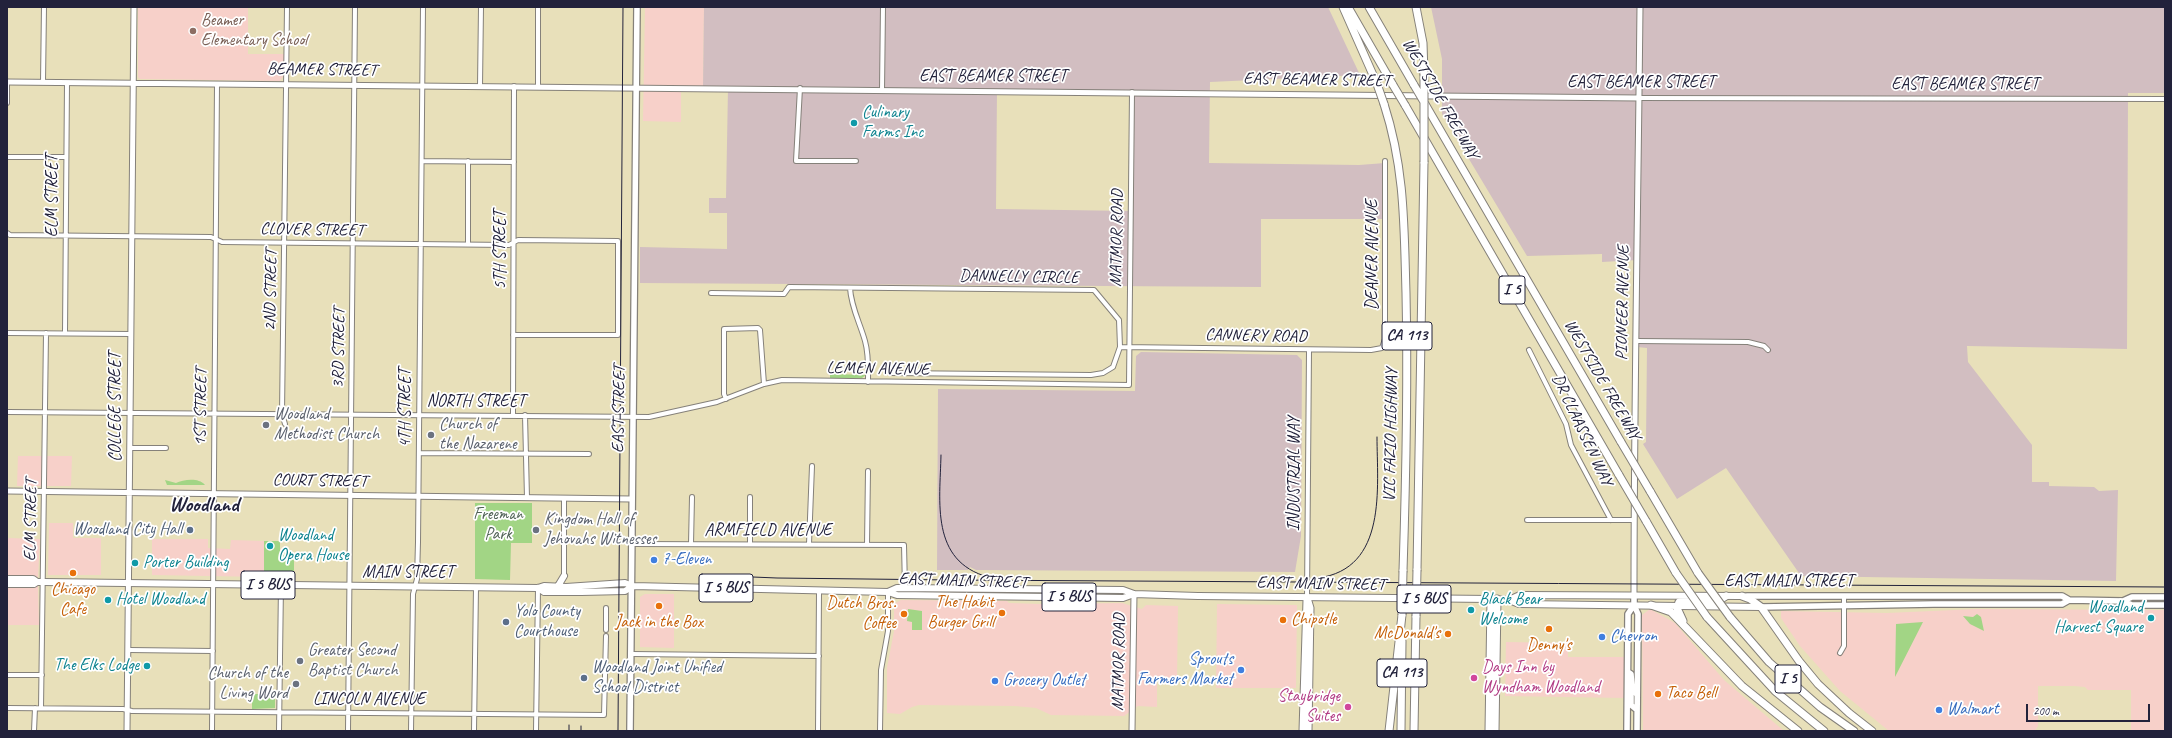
<!DOCTYPE html>
<style>
body{margin:0}
#map{position:relative;width:2172px;height:738px;overflow:hidden;background:#e8e0ba;font-family:Caveat,sans-serif}
canvas{display:block}
.frame{position:absolute;inset:0;border:8px solid #22223b;pointer-events:none}
.scale{position:absolute;left:2026px;top:704px;width:124px;height:18px;box-sizing:border-box;border:2px solid #22223b;border-top:0;padding-left:5px;font-size:12px;line-height:14px;white-space:nowrap;color:#22223b;-webkit-text-stroke:3px #fff;paint-order:stroke}
</style>
<div id="map">
<canvas width="2172" height="738"></canvas>
<div class="frame"></div>
<div class="scale">200 m</div>
</div>
<script>
const context = document.querySelector('canvas').getContext('2d');
context.lineJoin = 'round';
function fillPath(path, color) {
  context.fillStyle = color;
  context.fill(path, 'evenodd');
}
function stroke(path, color, width, dash) {
  context.strokeStyle = color;
  context.lineWidth = width;
  context.lineCap = dash ? 'butt' : 'round';
  context.setLineDash(dash || []);
  context.stroke(path);
}
function label(font, color, halo, rows, align = 'center') {
  context.font = font + ' Caveat,sans-serif';
  context.lineWidth = 3.5;
  context.setLineDash([]);
  context.textBaseline = 'middle';
  context.strokeStyle = halo;
  context.fillStyle = color;
  for (const [text, x, y, turn = 0] of rows) {
    context.save();
    context.translate(x, y);
    context.rotate((+turn || 0) * Math.PI / 180);
    context.textAlign = isNaN(turn) ? turn : align;
    if (halo) context.strokeText(text, 0, 0);
    context.fillText(text, 0, 0);
    context.restore();
  }
}
fillPath(new Path2D(`
 M 138,7 L 248,7 L 248,54 L 284,54 L 284,75 L 280,81 L 140,79 L 138,77 Z
 M 645,7 L 704,7 L 703,88 L 681,88 L 681,122 L 643,121 Z
 M 18,456 L 72,456 L 71,486 L 17,486 Z
 M 49,523 L 73,523 L 73,538 L 101,538 L 101,575 L 48,575 Z
 M 7,538 L 40,539 L 38,577 L 7,576 Z
 M 152,539 L 208,539 L 208,548 L 230,549 L 231,540 L 264,541 L 264,577 L 152,575 Z
 M 7,585 L 38,586 L 39,625 L 7,625 Z
 M 645,594 L 674,594 L 674,648 L 640,647 L 640,597 Z
 M 901,600 L 1007,601 L 1009,603 L 1041,604 L 1122,603 L 1142,609 L 1146,605 L 1178,606 L 1177,680 L 1157,680 L 1157,707 L 1138,706 L 1124,716 L 1051,715 L 1036,708 L 1015,706 L 919,705 L 912,707 L 900,714 L 887,713 L 887,668 L 894,631 L 894,604 Z
 M 1217,604 L 1297,605 L 1296,688 L 1216,688 Z
 M 1650,609 L 1675,623 L 1724,680 L 1784,731 L 1643,731 L 1642,615 Z
 M 1977,609 L 2165,610 L 2165,731 L 2131,731 L 2131,690 L 2088,690 L 2085,687 L 2074,686 L 2038,686 L 2038,726 L 2035,731 L 1889,731 L 1840,691 L 1800,646 L 1781,618 L 1781,611 L 1887,613 Z
 M 1506,642 L 1568,643 L 1568,657 L 1624,657 L 1624,698 L 1505,696 Z`), '#f7d0c9');
fillPath(new Path2D(`
 M 704,7 L 1328,7 L 1360,75 L 1210,82 L 1209,163 L 1359,165 L 1385,163 L 1385,219 L 1261,219 L 1261,287 L 640,283 L 640,247 L 727,249 L 727,213 L 709,213 L 709,198 L 726,198 L 728,88 L 703,88 ZM 997,90 L 1132,92 L 1131,211 L 996,209 Z
 M 1431,7 L 2165,7 L 2165,93 L 2128,93 L 2127,349 L 1967,346 L 1968,362 L 2032,445 L 2032,482 L 2049,482 L 2049,486 L 2094,487 L 2099,491 L 2118,490 L 2116,581 L 1801,576 L 1726,468 L 1677,499 L 1643,444 L 1646,442 L 1647,348 L 1637,347 L 1638,260 L 1602,262 L 1602,254 L 1527,256 L 1442,114 L 1442,59 Z
 M 1141,352 L 1297,355 L 1302,360 L 1301,536 L 1295,572 L 976,570 L 970,567 L 968,570 L 937,570 L 938,389 L 1135,391 L 1136,356 Z`), '#d2bec1');
fillPath(new Path2D(`
 M 830,374 L 866,375 L 862,378 L 830,378 Z
 M 165,480 L 176,483 C 183,480 198,477 205,485 L 167,485 Z
 M 475,503 L 532,503 L 532,543 L 511,543 L 510,580 L 475,579 Z
 M 264,541 L 278,541 L 280,542 L 280,551 L 285,557 L 294,558 L 294,576 L 264,576 Z
 M 908,609 L 922,611 L 922,630 L 912,630 L 912,622 L 907,621 Z
 M 1977,614 L 1981,617 L 1984,631 L 1970,624 L 1963,616 L 1973,617 Z
 M 1923,622 L 1895,677 L 1896,624 Z
 M 252,694 L 275,694 L 275,708 L 252,709 Z`), '#a2d585');
const minor = new Path2D(`
 M 43,82 L 44,7
 M 480,86 L 481,7
 M 538,86 L 538,7
 M 800,88 L 796,161 L 856,161
 M 882,90 L 883,7
 M 1639,98 L 2165,99
 M 7,103 L 7,82
 M 7,157 L 66,157
 M 422,161 L 514,162
 M 7,233 L 10,235 L 211,237 L 222,242 L 509,245 L 518,240 L 618,241 L 618,335 L 513,335
 M 468,244 L 468,161
 M 850,288 C 851,307 860,323 865,341 C 869,355 868,368 868,382
 M 711,293 L 784,294 L 789,287 L 1094,290 L 1119,320 L 1120,347 L 1113,367 L 1103,373 L 1091,375 L 891,373
 M 7,333 L 131,334
 M 65,333 L 67,83
 M 1637,341 L 1748,342 L 1764,346 L 1768,350
 M 1120,347 L 1371,350 L 1382,348 L 1385,339 L 1385,161
 M 1529,350 L 1566,424 L 1571,445 L 1611,520
 M 726,399 L 724,394 L 724,329 L 758,328 L 760,330 L 764,384
 M 7,412 L 649,417 L 717,402 L 764,384 L 782,380 L 1129,385 L 1132,92
 M 513,415 L 514,86
 M 525,415 L 527,498
 M 285,424 L 282,414 L 287,7
 M 130,448 L 166,448
 M 419,453 L 589,454
 M 1527,520 L 1633,520
 M 632,544 L 904,545 L 905,588
 M 691,544 L 692,497
 M 750,544 L 750,497
 M 809,544 L 812,466
 M 867,545 L 868,471
 M 564,576 L 564,498
 M 1307,598 L 1309,350
 M 606,630 L 606,608
 M 129,650 L 213,651
 M 1840,653 L 1844,646 L 1844,596
 M 632,654 L 819,656
 M 7,675 L 42,675
 M 7,708 L 123,709 L 132,711 L 604,715 L 606,636
 M 41,708 L 46,333
 M 34,731 L 35,708
 M 212,731 L 217,84
 M 279,731 L 281,585
 M 348,731 L 355,7
 M 411,731 L 413,594 L 417,579 L 418,542 L 423,7
 M 474,731 L 476,587
 M 536,731 L 538,588
 M 818,731 L 819,591
 M 880,731 L 881,670 L 888,631 L 888,592`);
const tertiary = new Path2D(`
 M 7,82 L 1639,98
 M 7,491 L 632,499
 M 1634,596 C 1634,399 1638,203 1640,7
 M 127,731 L 134,7
 M 1132,731 L 1134,594`);
const secondary = new Path2D(`
 M 1634,596 L 1634,605 L 1638,614 L 1637,731
 M 1747,596 L 2062,596 L 2069,600
 M 2123,601 L 2132,597 L 2165,597
 M 1761,607 L 1934,604 L 2062,604 L 2069,600 L 2123,601 L 2132,605 L 2165,605
 M 1628,672 L 1631,674 L 1632,686 L 1637,695
 M 1629,690 L 1631,693 L 1631,705 L 1637,710
 M 630,731 L 637,7
 M 1627,731 L 1628,614 L 1634,605`);
const primary = new Path2D(`
 M 7,579 L 33,579 L 37,582 L 43,582 L 538,588 L 544,586 L 566,587 L 625,583 L 633,586 L 888,592 L 897,588 L 1123,590 L 1134,594 L 1198,596 L 1491,599 L 1509,600 L 1519,604 L 1761,607
 M 7,584 L 34,584 L 37,582
 M 558,586 L 564,576
 M 538,588 L 544,592 L 581,592 L 625,591 L 633,586
 M 888,592 L 897,595 L 1123,598 L 1134,594
 M 1509,600 L 1520,595 L 1742,596`);
const motorway = new Path2D(`
 M 1343,7 L 1377,84
 M 1348,7 L 1393,85
 M 1369,7 L 1414,85
 M 1416,7 L 1423,43 L 1424,74
 M 1384,104 C 1405,169 1404,226 1406,293 C 1408,385 1406,478 1403,571
 M 1425,104 L 1621,442
 M 1405,105 L 1619,475
 M 1650,491 L 1698,573
 M 1646,521 L 1676,573
 M 1417,570 L 1424,162
 M 1742,596 L 1750,599 L 1761,607 L 1799,661 L 1818,684 L 1849,713 L 1872,731
 M 1307,598 L 1310,608 L 1308,731
 M 1651,605 L 1671,612 L 1742,686 L 1798,731
 M 1707,617 L 1775,691 L 1824,731
 M 1730,617 L 1769,662 L 1820,707 L 1854,731
 M 1683,621 L 1677,608 L 1679,602 L 1718,601 L 1726,596
 M 1303,731 L 1307,600
 M 1389,731 L 1402,615
 M 1401,731 L 1402,641
 M 1414,731 L 1416,616
 M 1489,731 L 1491,599
 M 1495,731 L 1497,599`);
stroke(minor, '#85817a', 6);
stroke(tertiary, '#85817a', 7);
stroke(secondary, '#85817a', 8);
stroke(primary, '#85817a', 8);
stroke(motorway, '#85817a', 9);
stroke(minor, '#fff', 4);
stroke(tertiary, '#fff', 5);
stroke(secondary, '#fff', 5.5);
stroke(primary, '#fff', 6);
stroke(motorway, '#fff', 7);
stroke(new Path2D(`
 M 941,455 C 940,502 930,561 988,577
 M 704,575 L 777,578 L 952,580 L 2165,587
 M 1318,578 C 1388,569 1377,487 1377,437
 M 569,731 L 569,725
 M 581,731 L 581,726
 M 618,731 L 623,7`), '#22223b', 1);
const motorwayBridge = new Path2D(`
 M 1377,84 L 1384,104
 M 1393,85 L 1405,105
 M 1414,85 L 1424,102
 M 1424,162 L 1424,74
 M 1621,442 L 1650,491
 M 1619,475 L 1646,521
 M 1676,573 L 1707,617
 M 1698,573 L 1730,617
 M 1402,615 L 1403,571
 M 1416,616 L 1417,570`);
stroke(motorwayBridge, '#85817a', 9, []);
stroke(motorwayBridge, '#fff', 7);
for (const [x, y, r, color] of [
 [193,31,4,"#8d6e63"],
 [854,123,4,"#0f9aa8"],
 [266,425,4,"#6b7280"],
 [431,435,4,"#6b7280"],
 [190,530,4,"#5c6f8a"],
 [536,530,4,"#6b7280"],
 [270,546,4,"#0f9aa8"],
 [654,560,4,"#3f7fe0"],
 [135,563,4,"#0f9aa8"],
 [73,573,4,"#e8710a"],
 [108,600,4,"#0f9aa8"],
 [659,606,4,"#e8710a"],
 [1471,610,4,"#0f9aa8"],
 [1002,613,4,"#e8710a"],
 [904,614,4,"#e8710a"],
 [2151,618,4,"#0f9aa8"],
 [1283,620,4,"#e8710a"],
 [506,622,4,"#5c6f8a"],
 [1549,629,4,"#e8710a"],
 [1448,634,4,"#e8710a"],
 [1602,637,4,"#3f7fe0"],
 [300,661,4,"#6b7280"],
 [147,666,4,"#0f9aa8"],
 [1241,670,4,"#3f7fe0"],
 [584,678,4,"#5c6f8a"],
 [1474,678,4,"#d1479c"],
 [995,681,4,"#3f7fe0"],
 [296,684,4,"#6b7280"],
 [1658,694,4,"#e8710a"],
 [1348,707,4,"#d1479c"],
 [1939,710,4,"#3f7fe0"]
]) {
  const dot = new Path2D();
  dot.arc(x, y, r, 0, 2 * Math.PI);
  context.fillStyle = color;
  context.fill(dot);
  stroke(dot, '#fff', 1.5);
}
for (const [x, y, w] of [
 [1512,290,26],
 [1407,336,50],
 [268,585,54],
 [726,588,54],
 [1069,597,54],
 [1424,599,54],
 [1402,673,50],
 [1788,679,26]
]) {
  const box = new Path2D();
  box.roundRect(x - w / 2, y - 14, w, 28, 3);
  context.fillStyle = '#fff';
  context.fill(box);
  stroke(box, '#22223b', 1);
}
label('bold 16px', '#22223b', null, [
 ["I 5",1512,290],
 ["CA 113",1407,336],
 ["I 5 BUS",268,585],
 ["I 5 BUS",726,588],
 ["I 5 BUS",1069,597],
 ["I 5 BUS",1424,599],
 ["CA 113",1402,673],
 ["I 5",1788,679]
]);
label('17px', '#785e54', '#fff', [
 ["Beamer",201,21],
 ["Elementary School",201,41]
], 'left');
label('17px', '#22223b', '#fff', [
 ["BEAMER STREET",322,70,1],
 ["EAST BEAMER STREET",993,77],
 ["EAST BEAMER STREET",1317,80,1],
 ["EAST BEAMER STREET",1641,83],
 ["EAST BEAMER STREET",1965,85],
 ["WESTSIDE FREEWAY",1440,99,60],
 ["ELM STREET",53,196,-90],
 ["CLOVER STREET",312,230,1],
 ["MATMOR ROAD",1117,238,-89],
 ["5TH STREET",501,250,-90],
 ["DEANER AVENUE",1373,255,-90],
 ["DANNELLY CIRCLE",1019,277,1],
 ["2ND STREET",271,290,-89],
 ["PIONEER AVENUE",1623,303,-89],
 ["CANNERY ROAD",1256,336,1],
 ["3RD STREET",339,348,-89],
 ["LEMEN AVENUE",878,369,1],
 ["WESTSIDE FREEWAY",1602,380,60],
 ["NORTH STREET",476,402],
 ["COLLEGE STREET",116,407,-90],
 ["1ST STREET",201,407,-89],
 ["4TH STREET",406,408,-90],
 ["EAST STREET",619,409,-89],
 ["DR CLAASSEN WAY",1582,430,65],
 ["VIC FAZIO HIGHWAY",1391,435,-89],
 ["INDUSTRIAL WAY",1295,474,-90],
 ["COURT STREET",320,481,1],
 ["ELM STREET",31,520,-89],
 ["ARMFIELD AVENUE",768,531],
 ["MAIN STREET",408,573],
 ["EAST MAIN STREET",963,581,2],
 ["EAST MAIN STREET",1789,582],
 ["EAST MAIN STREET",1321,584,1],
 ["MATMOR ROAD",1119,662,-89],
 ["LINCOLN AVENUE",369,700]
]);
label('17px', '#0d838f', '#fff', [
 ["Culinary",862,113],
 ["Farms Inc",862,133],
 ["Woodland",278,536],
 ["Opera House",278,556],
 ["Porter Building",143,563],
 ["Hotel Woodland",116,600],
 ["Black Bear",1479,600],
 ["Welcome",1479,620],
 ["Woodland",2143,608,"right"],
 ["Harvest Square",2143,628,"right"],
 ["The Elks Lodge",139,666,"right"]
], 'left');
label('17px', '#5b616d', '#fff', [
 ["Woodland",274,415],
 ["Methodist Church",274,435],
 ["Church of",439,425],
 ["the Nazarene",439,445],
 ["Kingdom Hall of",544,520],
 ["Jehovahs Witnesses",544,540],
 ["Greater Second",308,651],
 ["Baptist Church",308,671],
 ["Church of the",288,674,"right"],
 ["Living Word",288,694,"right"]
], 'left');
label('17px', '#4f6155', '#fff', [
 ["Freeman",498,515],
 ["Park",498,535]
]);
label('17px', '#4e5e75', '#fff', [
 ["Woodland City Hall",182,530,"right"],
 ["Yolo County",514,612],
 ["Courthouse",514,632],
 ["Woodland Joint Unified",592,668],
 ["School District",592,688]
], 'left');
label('17px', '#366cbe', '#fff', [
 ["7-Eleven",662,560],
 ["Chevron",1610,637],
 ["Sprouts",1233,660,"right"],
 ["Farmers Market",1233,680,"right"],
 ["Grocery Outlet",1003,681],
 ["Walmart",1947,710]
], 'left');
label('17px', '#c56008', '#fff', [
 ["Chicago",73,590],
 ["Cafe",73,610],
 ["The Habit",994,603,"right"],
 ["Burger Grill",994,623,"right"],
 ["Dutch Bros.",896,604,"right"],
 ["Coffee",896,624,"right"],
 ["Chipotle",1291,620,"left"],
 ["Jack in the Box",659,623],
 ["McDonald's",1440,634,"right"],
 ["Denny's",1549,646],
 ["Taco Bell",1666,694,"left"]
]);
label('17px', '#b23c85', '#fff', [
 ["Days Inn by",1482,668],
 ["Wyndham Woodland",1482,688],
 ["Staybridge",1340,697,"right"],
 ["Suites",1340,717,"right"]
], 'left');
label('bold 21px', '#22223b', '#fff', [
 ["Woodland",204,505]
]);
</script>
